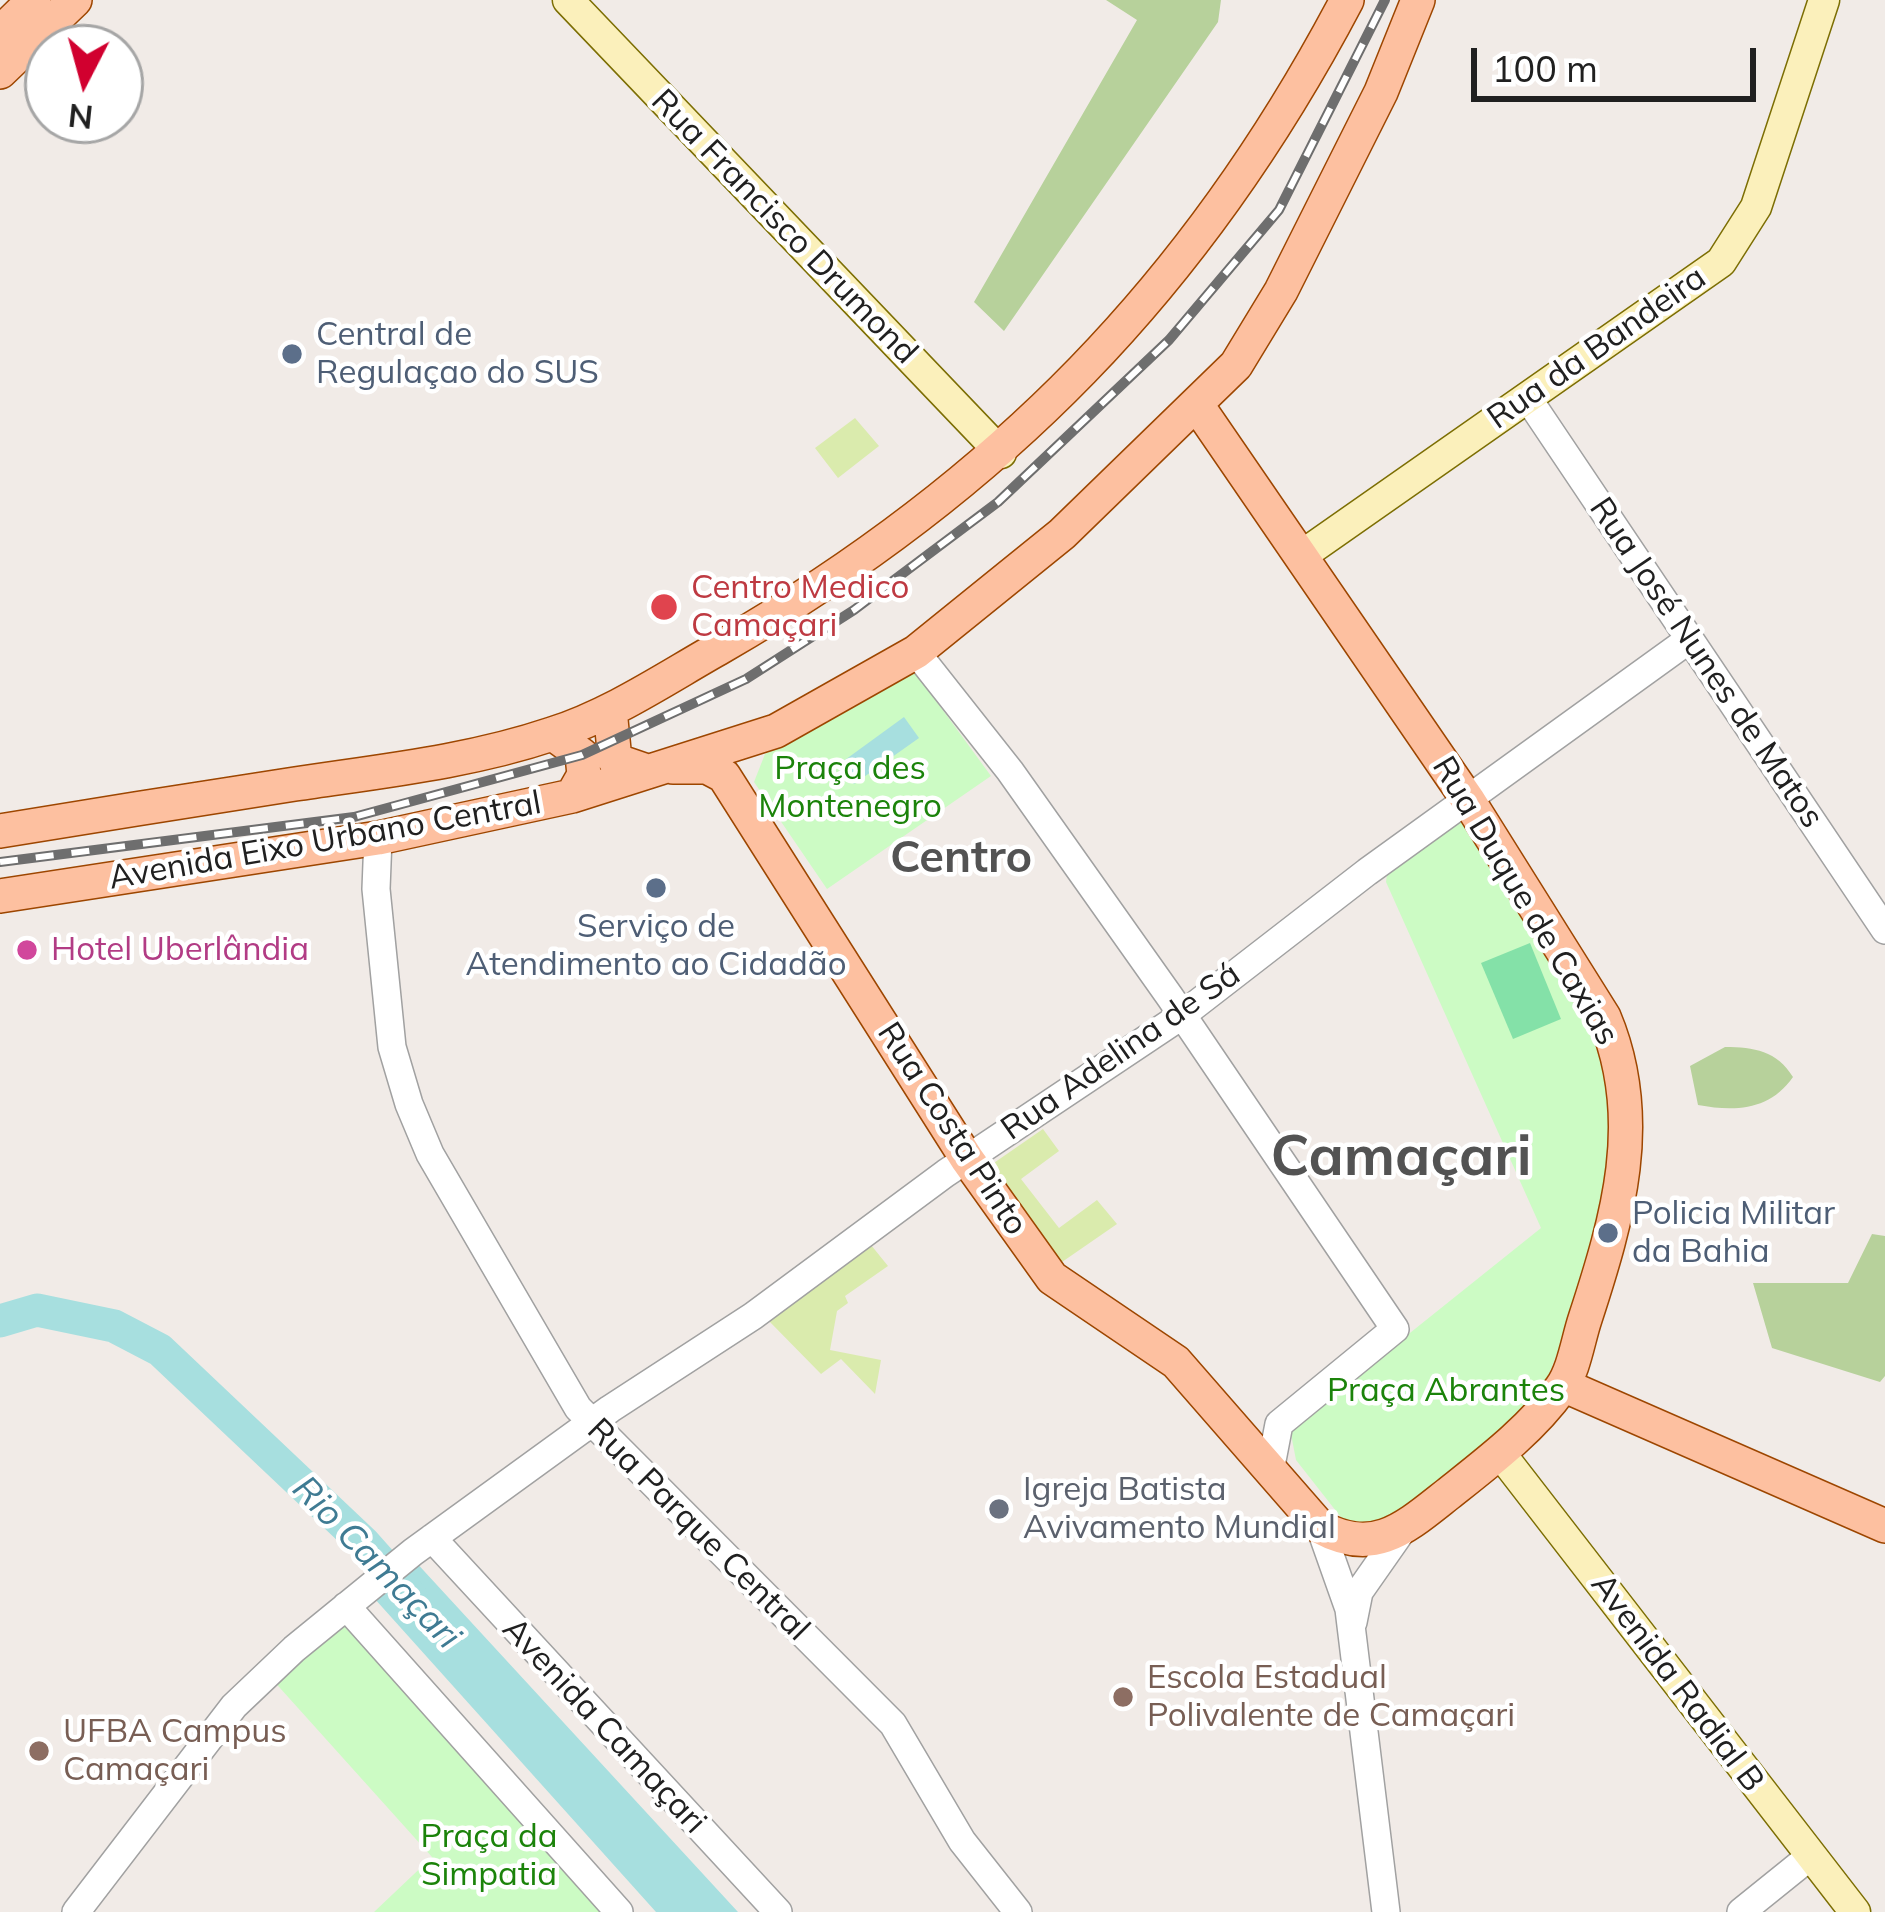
<!DOCTYPE html>
<meta charset="utf-8">
<style>
body{margin:0}
#map{position:relative;width:1885px;height:1912px;overflow:hidden;background:#f1ebe7;font-family:Mulish,sans-serif}
canvas{display:block}
.north{position:absolute;left:24px;top:24px;width:120px;height:120px;box-sizing:border-box;background:#fff;border:3px solid #a6a6a6;border-radius:50%;rotate:186deg;font-size:33px;font-weight:700;line-height:48px;text-align:center;color:#202020}
.north::after{content:'';display:block;margin:auto;width:42px;height:54px;background:#d1002f;clip-path:polygon(50% 0,100% 100%,50% 72%,0 100%)}
.scale{position:absolute;left:1471px;top:48px;width:285px;height:54px;box-sizing:border-box;border:6px solid #202020;border-top:0;padding-left:15px;font-size:36px;line-height:42px;white-space:nowrap;color:#202020;-webkit-text-stroke:9px #fff;paint-order:stroke}
</style>
<div id="map">
<canvas width="1885" height="1912"></canvas>
<div class="north">N</div>
<div class="scale">100 m</div>
</div>
<script>
const context = document.querySelector('canvas').getContext('2d');
context.lineJoin = 'round';
function fillPath(path, color) {
  context.fillStyle = color;
  context.fill(path, 'evenodd');
}
function stroke(path, color, width, dash) {
  context.strokeStyle = color;
  context.lineWidth = width;
  context.lineCap = dash ? 'butt' : 'round';
  context.setLineDash(dash || []);
  context.stroke(path);
}
function label(font, color, halo, rows, align = 'center') {
  context.font = font + ' Mulish,sans-serif';
  context.lineWidth = 9;
  context.setLineDash([]);
  context.textBaseline = 'middle';
  context.strokeStyle = halo;
  context.fillStyle = color;
  for (const [text, x, y, turn = 0] of rows) {
    context.save();
    context.translate(x, y);
    context.rotate((+turn || 0) * Math.PI / 180);
    context.textAlign = isNaN(turn) ? turn : align;
    if (halo) context.strokeText(text, 0, 0);
    context.fillText(text, 0, 0);
    context.restore();
  }
}
fillPath(new Path2D(`
 M 855,418 L 879,446 L 838,478 L 815,448 Z
 M 1043,1129 L 1059,1151 L 1021,1179 L 1059,1228 L 1097,1200 L 1117,1224 L 1062,1262 L 988,1167 Z
 M 871,1245 L 888,1266 L 845,1296 L 848,1303 L 837,1311 L 830,1350 L 881,1360 L 875,1394 L 841,1359 L 821,1374 L 768,1320 Z`), '#daebad');
fillPath(new Path2D(`
 M 1106,0 L 1221,0 L 1218,22 L 1004,331 L 974,302 L 1137,20 Z
 M 1725,1047 C 1754,1047 1777,1051 1793,1077 C 1770,1110 1736,1112 1698,1105 L 1690,1066 Z
 M 1872,1234 L 1885,1236 L 1885,1376 L 1880,1382 L 1772,1348 L 1753,1283 L 1848,1283 Z`), '#b7d19b');
fillPath(new Path2D(`
 M 915,672 L 991,776 L 827,889 L 754,782 L 765,754 Z
 M 1467,815 L 1602,1033 L 1616,1155 L 1571,1317 L 1543,1390 L 1527,1412 L 1381,1526 L 1347,1525 L 1296,1460 L 1290,1429 L 1541,1228 L 1386,882 L 1387,874 Z
 M 343,1605 L 613,1912 L 374,1912 L 432,1857 L 271,1678 Z`), '#ccfbc4');
fillPath(new Path2D(`
 M 1530,943 L 1561,1019 L 1513,1039 L 1481,963 Z`), '#84e1a8');
fillPath(new Path2D(`
 M 904,717 L 919,738 L 854,784 L 838,765 Z
 M 413,1559 L 738,1912 L 656,1912 L 374,1598 Z`), '#a7dfdf');
stroke(new Path2D(`
 M 0,1321 L 37,1310 L 114,1326 L 160,1350 L 364,1543 L 411,1596`), '#a7dfdf', 33);
const tertiary = new Path2D(`
 M 1527,397 L 1885,930
 M 916,652 L 1010,771 L 1170,997 L 1395,1329 L 1279,1424 L 1270,1471
 M 378,838 L 376,889 L 392,1047 L 409,1104 L 430,1154 L 578,1408 L 893,1724 L 962,1841 L 1018,1912
 M 1320,1527 L 1349,1609 L 1386,1912
 M 432,1538 L 778,1912
 M 346,1606 L 619,1912
 M 1353,1622 L 1359,1592 L 1401,1532
 M 76,1912 L 234,1706 L 294,1649 L 413,1552 L 610,1409 L 753,1316 L 946,1173 L 1181,1016 L 1367,872 L 1687,641
 M 1741,1912 L 1808,1858`);
const secondary = new Path2D(`
 M 568,0 L 1001,453
 M 1301,556 L 1721,262 L 1756,207 L 1824,0
 M 1500,1453 L 1855,1912`);
const primary = new Path2D(`
 M 0,33 L 34,0
 M 0,72 L 75,0
 M 610,710 L 615,760 L 647,771
 M 553,734 L 582,755 L 584,775 L 572,796
 M 673,767 L 707,767 L 724,776 L 967,1159 L 1052,1278 L 1176,1362 L 1320,1527 C 1374,1557 1405,1528 1448,1494 C 1487,1463 1532,1429 1561,1388 C 1574,1370 1578,1340 1585,1319 C 1618,1218 1647,1119 1604,1017 L 1468,800 L 1197,405
 M 0,831 C 98,815 197,799 295,784 C 382,771 469,762 552,734 C 612,715 666,678 721,647 C 1000,486 1197,285 1347,0
 M 0,896 L 378,838 L 572,796 L 776,731 L 916,652 L 1062,534 L 1236,365 L 1281,291 L 1381,92 L 1418,0
 M 1563,1385 L 1885,1526`);
stroke(tertiary, '#a1a1a1', 30);
stroke(secondary, '#7c6e03', 33);
stroke(primary, '#9d4600', 36);
stroke(tertiary, '#fff', 27);
stroke(secondary, '#fbf0bb', 30);
stroke(primary, '#fdc0a0', 33);
const rail = new Path2D(`
 M 0,862 L 354,817 L 582,755 L 746,679 L 854,610 L 998,502 L 1169,340 L 1279,210 L 1385,0`);
stroke(rail, '#6e6e6e', 10);
stroke(rail, '#fff', 6, [18]);
for (const [x, y, r, color] of [
 [292,354,12,"#5c6f8a"],
 [664,607,15,"#e0444e"],
 [656,888,12,"#5c6f8a"],
 [27,950,12,"#d1479c"],
 [1608,1233,12,"#5c6f8a"],
 [999,1509,12,"#6b7280"],
 [1123,1697,12,"#8d6e63"],
 [39,1751,12,"#8d6e63"]
]) {
  const dot = new Path2D();
  dot.arc(x, y, r, 0, 2 * Math.PI);
  context.fillStyle = color;
  context.fill(dot);
  stroke(dot, '#fff', 4.5);
}
label('33px', '#202020', '#fff', [
 ["Rua Francisco Drumond",784,227,46],
 ["Rua da Bandeira",1597,348,-35],
 ["Rua José Nunes de Matos",1706,663,56],
 ["Avenida Eixo Urbano Central",325,841,-10],
 ["Rua Duque de Caxias",1525,901,59],
 ["Rua Adelina de Sá",1121,1052,-35],
 ["Rua Costa Pinto",952,1129,57],
 ["Rua Parque Central",698,1530,45],
 ["Avenida Radial B",1677,1683,53],
 ["Avenida Camaçari",604,1726,47]
]);
label('33px', '#4e5e75', '#fff', [
 ["Central de",316,335],
 ["Regulaçao do SUS",316,373],
 ["Serviço de",656,927,"center"],
 ["Atendimento ao Cidadão",656,965,"center"],
 ["Policia Militar",1632,1214],
 ["da Bahia",1632,1252]
], 'left');
label('33px', '#be3a42', '#fff', [
 ["Centro Medico",691,588],
 ["Camaçari",691,626]
], 'left');
label('33px', '#1b830a', '#fff', [
 ["Praça des",850,769],
 ["Montenegro",850,807],
 ["Praça Abrantes",1446,1391],
 ["Praça da",489,1837],
 ["Simpatia",489,1875]
]);
label('33px', '#b23c85', '#fff', [
 ["Hotel Uberlândia",51,950]
], 'left');
label('33px', '#5b616d', '#fff', [
 ["Igreja Batista",1023,1490],
 ["Avivamento Mundial",1023,1528]
], 'left');
label('33px', '#785e54', '#fff', [
 ["Escola Estadual",1147,1678],
 ["Polivalente de Camaçari",1147,1716],
 ["UFBA Campus",63,1732],
 ["Camaçari",63,1770]
], 'left');
label('italic 36px', '#3f7b93', '#fff', [
 ["Rio Camaçari",376,1563,46]
]);
label('bold 45px', '#535353', '#fff', [
 ["Centro",961,858]
]);
label('bold 57px', '#535353', '#fff', [
 ["Camaçari",1401,1158]
]);
</script>
